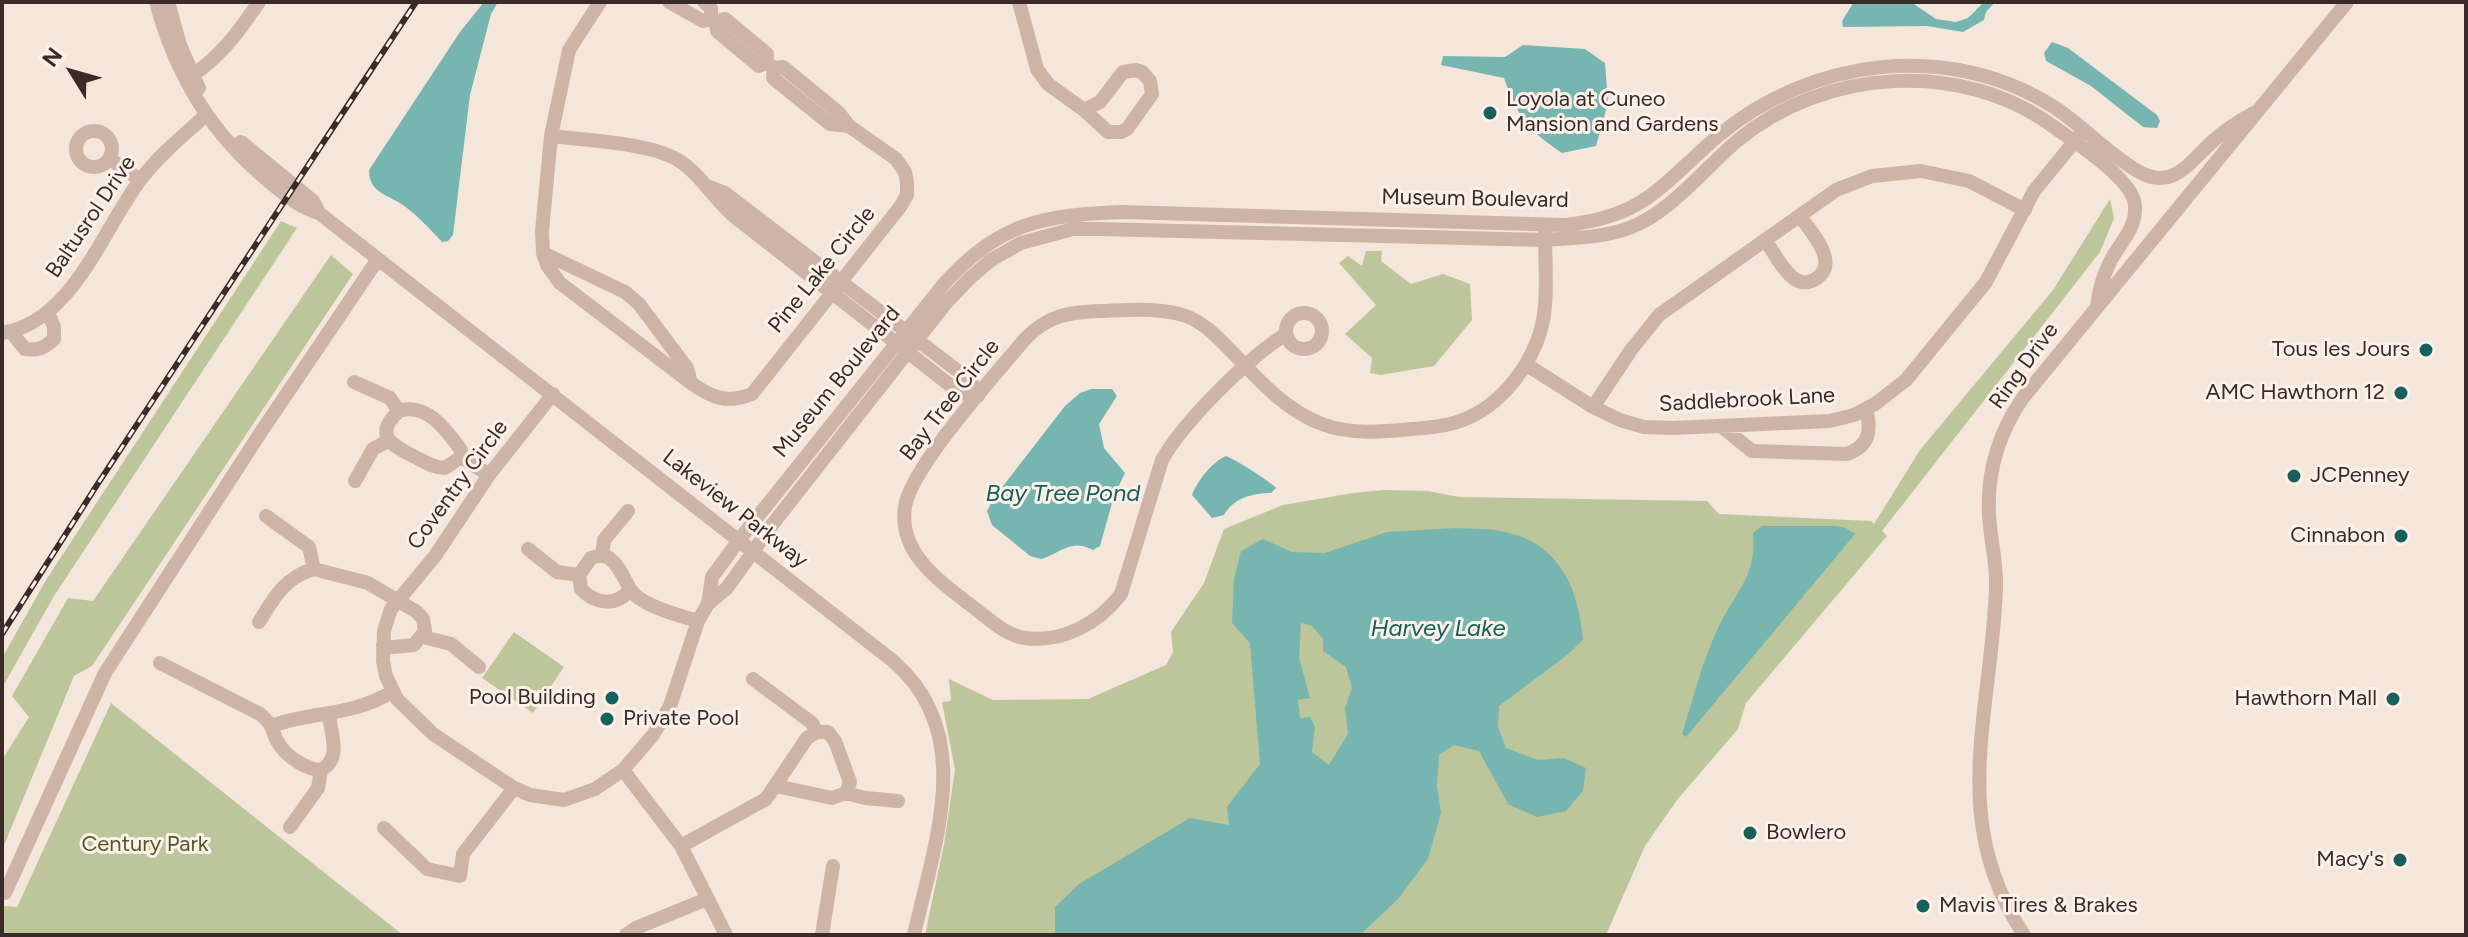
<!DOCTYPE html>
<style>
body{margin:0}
#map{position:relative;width:2468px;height:937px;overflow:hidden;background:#f5e6db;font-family:Figtree,sans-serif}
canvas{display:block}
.frame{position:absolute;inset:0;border:4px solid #3a2b28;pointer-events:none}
.north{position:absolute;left:32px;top:32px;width:80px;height:80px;-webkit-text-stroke:6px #fcf1e9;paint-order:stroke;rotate:307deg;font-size:22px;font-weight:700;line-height:32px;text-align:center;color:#3a2b28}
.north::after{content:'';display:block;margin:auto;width:28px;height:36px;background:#3a2b28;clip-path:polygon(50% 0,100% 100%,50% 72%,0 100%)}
</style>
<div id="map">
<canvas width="2468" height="937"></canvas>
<div class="frame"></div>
<div class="north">N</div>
</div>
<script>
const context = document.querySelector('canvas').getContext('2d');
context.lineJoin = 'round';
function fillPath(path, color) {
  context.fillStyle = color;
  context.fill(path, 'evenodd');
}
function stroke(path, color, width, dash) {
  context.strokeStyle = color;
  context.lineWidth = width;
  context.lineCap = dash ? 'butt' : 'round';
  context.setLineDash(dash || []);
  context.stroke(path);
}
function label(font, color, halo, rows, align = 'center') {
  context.font = font + ' Figtree,sans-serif';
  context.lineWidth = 6;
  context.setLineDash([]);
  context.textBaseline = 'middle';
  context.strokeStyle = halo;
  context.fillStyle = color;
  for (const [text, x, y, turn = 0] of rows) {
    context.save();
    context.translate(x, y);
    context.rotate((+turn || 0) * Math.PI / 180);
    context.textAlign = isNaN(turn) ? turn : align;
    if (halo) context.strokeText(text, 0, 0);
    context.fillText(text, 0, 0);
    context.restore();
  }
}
fillPath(new Path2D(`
 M 2110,199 L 2114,218 L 2100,252 L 1882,531 L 1887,536 L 1746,703 L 1738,729 L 1677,800 L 1645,846 L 1606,935 L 925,935 L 944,844 L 955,770 L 942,702 L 951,701 L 949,679 L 993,700 L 1088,699 L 1166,665 L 1173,652 L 1171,632 L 1204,583 L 1224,529 L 1283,505 L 1353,493 L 1383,490 L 1428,491 L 1459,497 L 1707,501 L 1719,514 L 1871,521 L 1874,524 L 1920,450 L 2053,290 Z
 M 281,221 L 297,228 L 54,596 L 2,688 L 2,658 L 46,580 Z
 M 1366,251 L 1382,251 L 1381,261 L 1411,284 L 1443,274 L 1470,284 L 1472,320 L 1434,366 L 1381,375 L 1370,373 L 1372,358 L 1345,334 L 1376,305 L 1339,263 L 1348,256 L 1362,266 Z
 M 331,255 L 353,274 L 92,666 L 74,676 L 2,850 L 2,760 L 29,717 L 12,696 L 68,598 L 93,601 Z
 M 514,632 L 564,667 L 533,713 L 482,678 Z
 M 111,703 L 122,712 L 403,935 L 2,935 L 2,906 L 17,907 Z`), '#bcc69a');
fillPath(new Path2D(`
 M 484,2 L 498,2 L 491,14 L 470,95 L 453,235 L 448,241 L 442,242 C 430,229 417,215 403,205 C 387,194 369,193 369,170 L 460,32 Z
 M 1854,2 L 1911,2 L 1936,19 L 1956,22 L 1968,18 L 1984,2 L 1995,2 L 1986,12 L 1984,20 L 1963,32 L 1927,26 L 1843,27 L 1842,21 Z
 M 2052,42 L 2068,48 L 2157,115 L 2160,121 L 2157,128 L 2143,127 L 2091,86 L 2046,61 L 2044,53 Z
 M 1523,45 L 1585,49 L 1605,63 L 1608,103 L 1596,146 L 1562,153 C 1527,129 1519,119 1504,78 L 1441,65 L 1443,56 L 1505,57 Z
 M 1091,389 L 1112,389 L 1117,396 L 1099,424 L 1104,448 L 1125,473 L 1114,496 L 1100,546 L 1093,550 C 1070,538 1062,553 1041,559 L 1030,556 L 992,525 L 987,511 L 993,499 L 1065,406 L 1080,393 Z
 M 1226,456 C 1231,457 1273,483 1276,488 L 1271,493 C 1251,493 1233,499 1224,515 L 1212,518 L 1192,495 C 1198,480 1212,462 1226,456 Z
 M 1762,526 L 1836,526 L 1846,528 L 1855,534 L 1686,737 L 1682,734 C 1693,699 1702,662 1718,628 C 1735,592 1757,577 1753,533 Z
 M 1455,528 C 1471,529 1490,528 1505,532 C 1560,543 1579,590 1583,640 L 1566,656 L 1499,706 L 1498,727 L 1506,748 L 1538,760 L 1564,758 L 1586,768 L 1583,791 L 1566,811 L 1537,817 L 1508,804 L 1479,751 L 1454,745 L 1439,755 L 1437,786 L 1441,813 L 1428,859 L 1398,899 L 1360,935 L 1055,935 L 1055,907 L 1079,884 L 1190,818 L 1229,825 L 1227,807 L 1260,764 L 1250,643 L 1232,623 L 1234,579 L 1241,551 L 1263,539 L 1292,552 L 1325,553 L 1387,532 ZM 1301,623 L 1312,626 L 1323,639 L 1323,651 L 1346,667 L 1352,688 L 1345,708 L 1348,734 L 1329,765 L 1312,752 L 1315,727 L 1310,717 L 1300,718 L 1298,700 L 1310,698 L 1299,657 Z`), '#77b5b1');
stroke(new Path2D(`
 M 156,2 C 176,77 212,135 272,184 C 287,196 300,208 319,213 L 893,661 C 978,734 934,843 914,935
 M 168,2 L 180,45 L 199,88
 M 600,2 L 569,50 L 551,136 L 542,231 L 543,253 L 547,265 L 560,283 L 691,383 C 712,398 727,404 752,394 L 900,207 L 907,195 L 907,183 L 905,172 L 896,159 L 849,126 L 839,113 L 783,67 L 774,68 L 766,62 L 759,66 L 717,31 L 716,22 L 711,19 L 703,21 L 669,2
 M 704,2 L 711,8 L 711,19
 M 1019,2 L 1037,69 L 1048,84 L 1084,110 L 1108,132 L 1121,132 L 1127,129 L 1152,94 L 1150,81 L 1142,72 L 1136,70 L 1123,72 L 1100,102 L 1084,110
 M 716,22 L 725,19 L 767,54 L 766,62
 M 774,68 L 773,78 L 830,124 L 849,126
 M 193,75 C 222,55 239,31 259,2
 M76 149a18 18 0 1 1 36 0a18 18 0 1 1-36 0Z
 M 551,136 C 585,140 650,143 678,160 C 701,174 714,200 735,217 L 960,393 L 978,396
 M 241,142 L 313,201 L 319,213
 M 110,159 L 140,180
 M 707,186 L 725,193 L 971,381 L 978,396
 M 1765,240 C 1774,252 1783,272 1796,280 C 1802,283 1808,283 1814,280 C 1842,264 1811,232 1800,216
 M 543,253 L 625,292 L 639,304 L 687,368 L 691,383
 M1286 331a18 18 0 1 1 36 0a18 18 0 1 1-36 0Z
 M 11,332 L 25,349 C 38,351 44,348 54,339 L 54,327 L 48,312
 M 2,333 C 73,322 102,230 141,179 C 160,154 183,136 206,115
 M 1286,334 C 1248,358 1184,421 1162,460 L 1121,594 C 1099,623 1063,643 1025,638 C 1005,635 989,619 973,607 C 941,582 898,554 905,507 C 910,468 997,373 1025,339 C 1048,315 1069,312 1101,311 C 1128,310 1160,307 1186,316 C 1205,323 1219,339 1233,353 C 1259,380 1286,411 1322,424 C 1351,435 1382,432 1412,429 C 1425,428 1440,427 1454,423 C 1503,409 1541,356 1545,306 C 1547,282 1545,257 1545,233
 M 1527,365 L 1593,407 L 1620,420 L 1644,427 L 1673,428 L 1830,421 L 1854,415 L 1875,404 L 1906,380 L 1986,282 L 2034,191 L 2079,136
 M 354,382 L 390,398 L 399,411
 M 553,394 L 489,475 L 435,556 L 391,609 L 384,631 L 383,661 L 386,676 L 397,699 L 433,734 L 514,788 L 530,795 L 564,800 L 595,789 L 623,770 L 653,735 L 670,706 L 698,621 L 708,604 L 727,588 L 772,525 L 946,303 L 970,278 L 991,260 L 1021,243 L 1073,229 L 1098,229 L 1545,240 C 1573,238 1602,238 1629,228 C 1669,214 1705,168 1737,141 C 1824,68 1962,59 2054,127 C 2075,142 2126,175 2134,200 C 2140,225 2121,241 2111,260 C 2103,275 2099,290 2097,306
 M 1593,407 L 1631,350 L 1659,315 L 1836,190 L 1872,176 L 1921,171 L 1969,181 L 2025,210
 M 1721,426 L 1752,451 L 1847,454 C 1869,446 1872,431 1866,409
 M 461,457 L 445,468 C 434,468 425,462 415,457 C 391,445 373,435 399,411 C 427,402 447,431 461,450 L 461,457 L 489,475
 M 355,481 L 373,449 L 388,441
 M 528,549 L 557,572 L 579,575
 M 602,556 L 604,540 L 628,511
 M 314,569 L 368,583 L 417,612 L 423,619 L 425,631 L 414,645 L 393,647 L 383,645
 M 630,590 C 616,607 595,604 581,589 L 579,575 L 591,558 C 597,556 602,554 609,558 C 620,566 624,579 630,589 C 639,605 680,616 698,621
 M 708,604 L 712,577 L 739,540 L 943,285 C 998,223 1042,215 1122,212 L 1565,225 C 1645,217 1661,185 1718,136 C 1811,58 1949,40 2054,107 C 2083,126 2106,152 2136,170 C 2171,192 2187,165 2212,142 C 2225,130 2239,121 2254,113
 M 259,622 C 274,598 285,577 314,569 L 309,547 L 266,516
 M 423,637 L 451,644 L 479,667
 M 160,663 L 260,714 C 279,730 269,732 281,747 C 289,758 308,770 321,770
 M 753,679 L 812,723 L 817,732
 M 274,725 C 315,711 354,716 393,691
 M 817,732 L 828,732 L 835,741 L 850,782 L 846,793
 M 623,770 L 681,846 L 726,935
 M 776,786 L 832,798 L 846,793 L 865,798 L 898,801
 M 290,827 L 318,788 L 321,770 C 342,759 331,734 329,715
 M 384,828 L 427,869 L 460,876 L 463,854 L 514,788
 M 681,846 L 766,799 L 807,738 L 817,732
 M 5,893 L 105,673 L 261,432 L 378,259
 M 626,935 L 636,928 L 707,899
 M 822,935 L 833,866
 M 2024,935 C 1947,819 1992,712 1996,587 C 1997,563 1990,538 1989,514 C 1987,473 1999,433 2022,399 L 2347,2`), '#ceb4a6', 14);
const rail = new Path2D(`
 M 2,634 L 97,485 L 416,2`);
stroke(rail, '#3a2b28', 6);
stroke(rail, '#fcf1e9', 3, [9]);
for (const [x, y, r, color] of [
 [1490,113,8,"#18605c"],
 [2426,350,8,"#18605c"],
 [2401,393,8,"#18605c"],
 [2294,476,8,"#18605c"],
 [2401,536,8,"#18605c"],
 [612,698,8,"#18605c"],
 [2393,699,8,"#18605c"],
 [607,719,8,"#18605c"],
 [1750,833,8,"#18605c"],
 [2400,860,8,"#18605c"],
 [1923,906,8,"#18605c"]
]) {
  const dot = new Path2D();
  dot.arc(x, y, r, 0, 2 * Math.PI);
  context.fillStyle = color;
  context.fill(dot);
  stroke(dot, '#fcf1e9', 3);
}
label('22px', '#3a2b28', '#fcf1e9', [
 ["Loyola at Cuneo",1506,100,"left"],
 ["Mansion and Gardens",1506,125,"left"],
 ["Tous les Jours",2410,350],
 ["AMC Hawthorn 12",2385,393],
 ["JCPenney",2310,476,"left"],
 ["Cinnabon",2385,536],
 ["Pool Building",596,698],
 ["Hawthorn Mall",2377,699],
 ["Private Pool",623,719,"left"],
 ["Bowlero",1766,833,"left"],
 ["Macy's",2384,860],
 ["Mavis Tires & Brakes",1939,906,"left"]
], 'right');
label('22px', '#3a2b28', '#fcf1e9', [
 ["Museum Boulevard",1475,199,1],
 ["Baltusrol Drive",91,217,-56],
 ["Pine Lake Circle",822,270,-51],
 ["Ring Drive",2024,366,-54],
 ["Museum Boulevard",837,382,-51],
 ["Bay Tree Circle",950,400,-52],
 ["Saddlebrook Lane",1747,400,-3],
 ["Coventry Circle",458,485,-54],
 ["Lakeview Parkway",735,509,38]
]);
label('22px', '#4e5b28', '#fcf1e9', [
 ["Century Park",145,845]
]);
label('italic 24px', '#18605c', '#fcf1e9', [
 ["Bay Tree Pond",1063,494],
 ["Harvey Lake",1438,629]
]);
</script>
